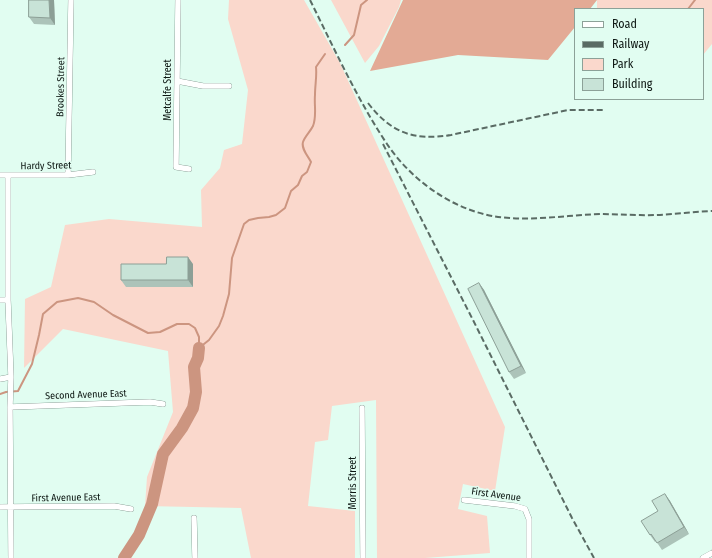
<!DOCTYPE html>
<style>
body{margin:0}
#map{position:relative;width:712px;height:558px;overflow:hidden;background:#e1fdf1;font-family:"Fira Sans Condensed",sans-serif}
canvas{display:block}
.legend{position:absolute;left:574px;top:8px;width:130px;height:92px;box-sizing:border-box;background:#e1fdf1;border:1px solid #8ca198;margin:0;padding:5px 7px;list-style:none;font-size:12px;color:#0d1713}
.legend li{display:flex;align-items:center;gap:8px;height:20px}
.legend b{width:20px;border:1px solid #8ca198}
</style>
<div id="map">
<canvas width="712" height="558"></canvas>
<ul class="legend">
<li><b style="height:5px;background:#fff"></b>Road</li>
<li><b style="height:5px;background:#5a6b64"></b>Railway</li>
<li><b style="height:11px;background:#fad8cc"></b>Park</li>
<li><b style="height:11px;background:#c8e3d7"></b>Building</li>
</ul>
</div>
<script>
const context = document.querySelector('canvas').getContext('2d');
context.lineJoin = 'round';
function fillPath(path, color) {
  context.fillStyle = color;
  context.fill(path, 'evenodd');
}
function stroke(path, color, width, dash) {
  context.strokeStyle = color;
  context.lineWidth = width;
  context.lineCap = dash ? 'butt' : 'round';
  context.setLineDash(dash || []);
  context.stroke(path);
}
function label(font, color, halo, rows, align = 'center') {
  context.font = font + ' "Fira Sans Condensed",sans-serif';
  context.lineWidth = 3;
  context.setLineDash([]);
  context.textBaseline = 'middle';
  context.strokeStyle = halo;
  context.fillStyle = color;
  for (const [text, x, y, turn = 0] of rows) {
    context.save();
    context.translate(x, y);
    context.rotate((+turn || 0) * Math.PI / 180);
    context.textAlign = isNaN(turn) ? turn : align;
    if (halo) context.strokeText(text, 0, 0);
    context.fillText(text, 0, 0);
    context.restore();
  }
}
fillPath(new Path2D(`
 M 229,0 L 304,0 L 340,63 L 505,427 L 495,491 L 463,484 L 458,509 L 487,516 L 490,553 L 425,558 L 377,558 L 376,400 L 332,406 L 328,440 L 315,442 L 308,506 L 355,511 L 355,558 L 251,558 L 241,508 L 145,506 L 147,477 L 173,412 L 168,351 L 63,329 L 24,368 L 25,299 L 51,287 L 65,225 L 109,219 L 202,227 L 201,190 L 220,168 L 224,150 L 242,144 L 248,90 L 228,19 Z
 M 331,0 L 401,0 L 399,7 L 379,46 L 365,63 Z
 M 597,0 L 712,0 L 712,44 L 703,55 L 703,9 L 597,9 Z`), '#fad8cc');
fillPath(new Path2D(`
 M 403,0 L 597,0 L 590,9 L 575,9 L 575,27 L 548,60 L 458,55 L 370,71 Z`), '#e3aa95');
stroke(new Path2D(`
 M 688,9 L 695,0
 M 345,45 L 354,35 L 361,5 L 367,0
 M 199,348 L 209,340 L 219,326 L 223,316 L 229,294 L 232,258 L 244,224 L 249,220 L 258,218 L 269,217 L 276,215 L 285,208 L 291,191 L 298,185 L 302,176 L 307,172 L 311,162 C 308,156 301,149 303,142 C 305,136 310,132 313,126 C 317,116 314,105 315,95 C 315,85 317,76 316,67 L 325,54
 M 0,394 L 6,392 L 18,391 L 32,364 L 39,335 L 43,314 L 57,302 L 78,298 L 94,302 L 113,315 L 148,333 L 160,332 L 177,324 L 189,324 L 195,328 L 199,337 L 199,347`), '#cc9580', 2);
stroke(new Path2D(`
 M 124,558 L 139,535 L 152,504 L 163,454 L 182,428 L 193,408 L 196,392 L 194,367 L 198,358 L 199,348`), '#cc9580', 12);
const minor = new Path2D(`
 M 178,0 L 176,167 L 189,169
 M 177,81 L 203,86 L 229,86
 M 0,175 L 68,175 L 93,172
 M 8,175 L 8,300 L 11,377 L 10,407 L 11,558
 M 68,175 L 71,0
 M 0,300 L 8,300
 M 0,379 L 11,377
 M 10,407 L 150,402 L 163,404
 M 362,408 L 363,558
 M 464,500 L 515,506 L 525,509 L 529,519 L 529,558
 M 0,507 L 114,506 L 131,509
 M 194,518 L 195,558
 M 703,558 L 712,553`);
stroke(minor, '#637c72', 6);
stroke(minor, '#fff', 5.5);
stroke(new Path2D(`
 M 310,0 C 334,48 357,99 387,144 C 414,184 461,216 510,218 C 540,220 570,215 600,214 C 613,214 626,215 640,215 C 664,216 688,212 712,211
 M 368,103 C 391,133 414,141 451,135 L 568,110 L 605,110
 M 383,144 L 474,322 L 572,518 L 594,558`), '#5a6b64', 2, [6, 3]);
fillPath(new Path2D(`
 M 29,0 L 54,0 L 55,25 L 34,24 L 29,17 Z
 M 193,264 L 193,287 L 126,287 L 121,280 Z
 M 479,283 L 484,290 L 526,373 L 514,379 L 509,372 Z
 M 665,494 L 670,501 L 689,534 L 662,550 L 656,541 L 655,542 L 650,535 Z`), '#acc3b9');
fillPath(new Path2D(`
 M 49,0 L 54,0 L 55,25 L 50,18 Z
 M 188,257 L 193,264 L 193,287 L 188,280 Z
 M 479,283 L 484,290 L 526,373 L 521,366 Z
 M 665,494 L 670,501 L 689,534 L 684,527 Z`), '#8c9f96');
const building = new Path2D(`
 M 29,0 L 49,0 L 50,18 L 29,17 Z
 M 167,257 L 188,257 L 188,280 L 121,280 L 121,264 L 166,264 Z
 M 479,283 L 521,366 L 509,372 L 468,289 Z
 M 665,494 L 684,527 L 657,543 L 651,534 L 650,535 L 641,521 L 658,511 L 652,501 Z`);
fillPath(building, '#c8e3d7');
stroke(building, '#8c9f96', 1);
label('10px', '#0d1713', '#e1fdf1', [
 ["Brookes Street",61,87,-89],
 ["Metcalfe Street",168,90,-90],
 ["Hardy Street",46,166,-1],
 ["Second Avenue East",86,395,-2],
 ["Morris Street",353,483,-90],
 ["First Avenue",496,495,8],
 ["First Avenue East",66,498,-1]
]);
</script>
